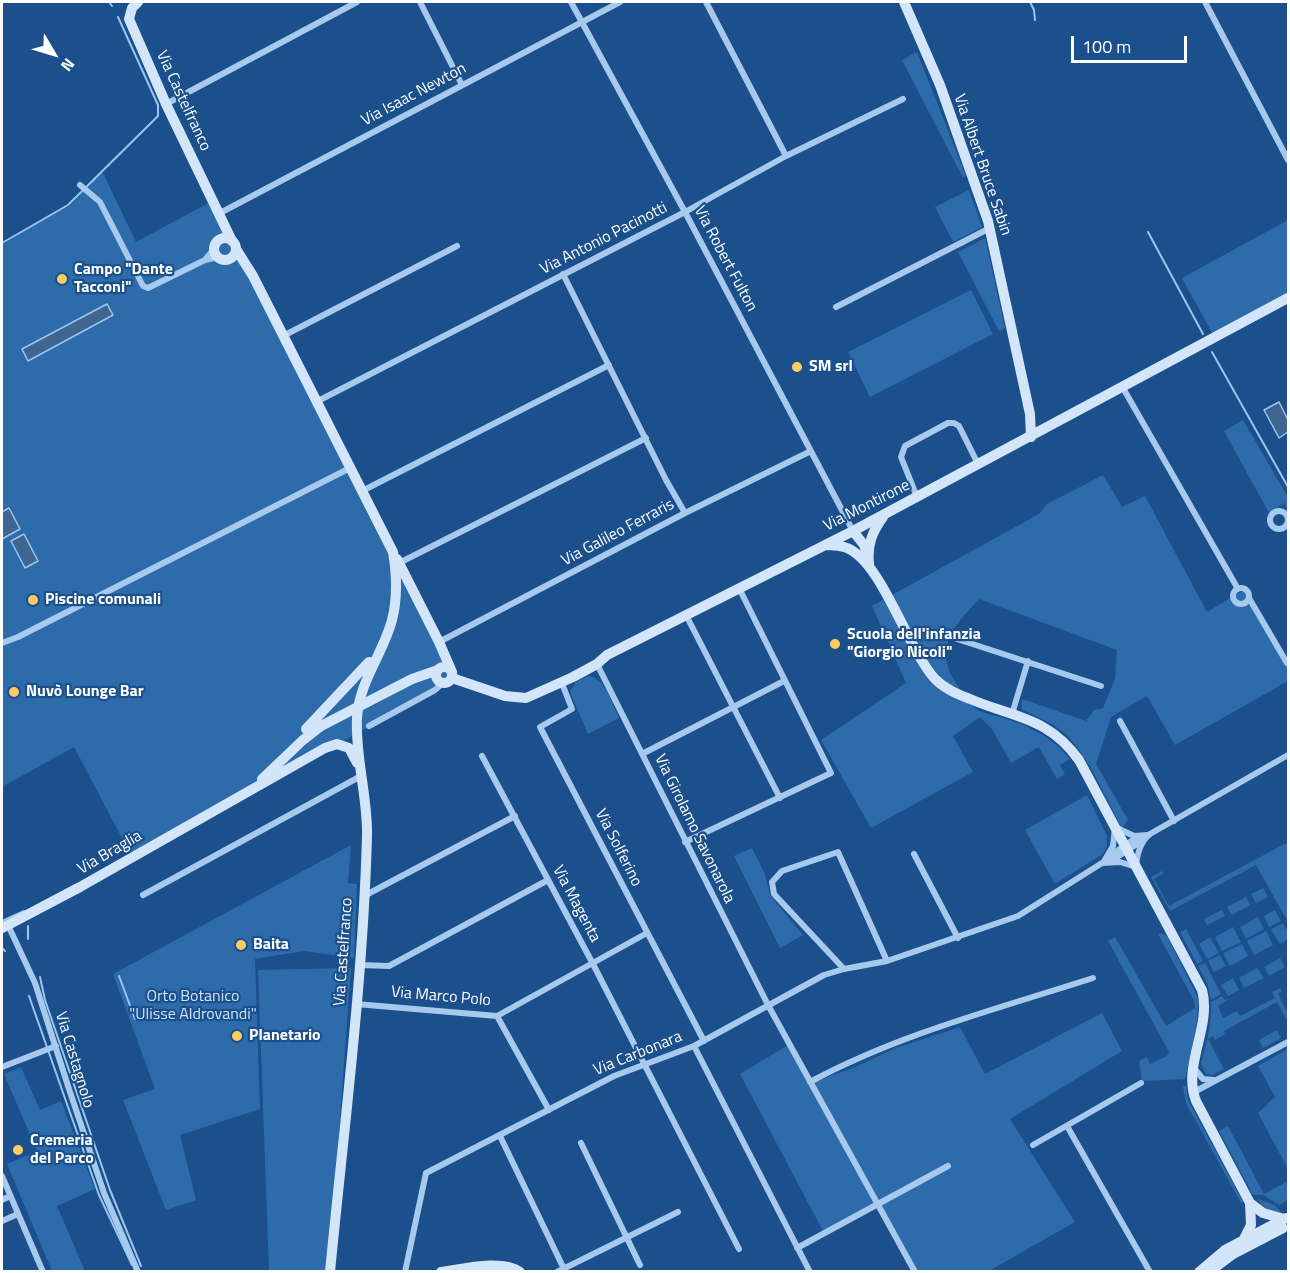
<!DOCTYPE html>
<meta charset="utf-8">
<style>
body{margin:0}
#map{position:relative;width:1290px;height:1273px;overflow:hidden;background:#1b508c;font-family:"Titillium Web",sans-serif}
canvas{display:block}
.frame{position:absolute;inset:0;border:3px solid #fff;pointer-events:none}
.north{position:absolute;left:24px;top:24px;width:60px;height:60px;-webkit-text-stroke:4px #1b508c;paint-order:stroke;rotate:128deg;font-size:16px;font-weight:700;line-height:24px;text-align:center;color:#fff}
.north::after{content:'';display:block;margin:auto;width:21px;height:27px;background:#fff;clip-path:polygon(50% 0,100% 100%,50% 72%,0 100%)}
.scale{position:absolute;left:1071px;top:36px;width:116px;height:27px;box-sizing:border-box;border:3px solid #fff;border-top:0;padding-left:8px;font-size:18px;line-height:21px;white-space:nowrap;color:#fff;-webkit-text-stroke:4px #1b508c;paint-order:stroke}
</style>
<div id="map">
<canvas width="1290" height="1273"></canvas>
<div class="frame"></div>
<div class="north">N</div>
<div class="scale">100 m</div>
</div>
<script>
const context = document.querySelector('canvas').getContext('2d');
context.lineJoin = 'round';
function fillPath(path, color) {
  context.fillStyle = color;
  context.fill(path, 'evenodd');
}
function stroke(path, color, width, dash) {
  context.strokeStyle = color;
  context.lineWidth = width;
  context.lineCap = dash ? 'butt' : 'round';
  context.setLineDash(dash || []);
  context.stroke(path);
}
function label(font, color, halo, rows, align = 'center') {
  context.font = font + ' "Titillium Web",sans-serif';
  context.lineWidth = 4.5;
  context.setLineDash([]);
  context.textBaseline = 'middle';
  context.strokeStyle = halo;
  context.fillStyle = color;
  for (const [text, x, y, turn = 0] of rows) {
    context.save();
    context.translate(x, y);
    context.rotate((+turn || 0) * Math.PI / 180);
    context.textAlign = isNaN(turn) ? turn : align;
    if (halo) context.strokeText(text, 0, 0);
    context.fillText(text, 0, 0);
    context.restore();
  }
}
fillPath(new Path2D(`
 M 917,52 L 966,176 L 963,178 L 902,60 Z
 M 102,171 L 136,242 L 214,200 L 403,571 L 459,676 L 133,859 L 74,747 L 2,787 L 2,245 L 36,223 L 70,206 Z
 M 969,190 L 982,227 L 953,242 L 935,207 Z
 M 1288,220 L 1288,298 L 1215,338 L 1182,278 Z
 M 985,238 L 1005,328 L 999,331 L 958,252 Z
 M 971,290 L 993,334 L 870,397 L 848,352 Z
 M 1243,420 L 1288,497 L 1288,511 L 1284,503 L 1269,513 L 1224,431 Z
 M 1103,475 L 1122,507 L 1145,496 L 1207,612 L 1244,590 L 1288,667 L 1288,681 L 1175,745 L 1147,696 L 1111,717 L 1096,764 L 1128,820 L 1122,828 C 1107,801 1086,750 1063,732 C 1051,722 1036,716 1022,710 L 1022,699 L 1086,721 L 1094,710 L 1103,708 L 1115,679 L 1117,650 L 979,599 C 953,627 932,649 958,686 C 963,693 968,703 975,708 C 980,713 993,715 1001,717 C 1029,726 1051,736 1070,759 L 1060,765 L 1065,774 L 1057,779 L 1039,747 L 1011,763 L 992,729 L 980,717 L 953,736 L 973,772 L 871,828 L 821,740 L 906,683 L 872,606 L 1039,514 L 1047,504 Z
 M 588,676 C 605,677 612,704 619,718 L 588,734 L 570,692 L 576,682 Z
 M 1087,795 L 1107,836 L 1107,846 L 1103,854 L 1055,884 L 1025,830 Z
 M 1288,842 L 1288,922 L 1256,865 L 1170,911 L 1151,877 L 1162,871 L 1164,873 L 1154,879 L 1169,906 Z
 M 351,845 L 348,883 L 357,884 L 354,958 L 304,951 L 255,959 L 260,1109 L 180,1135 L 196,1200 L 166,1210 L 123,1100 L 155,1089 L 113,974 Z
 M 752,848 L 765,874 L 770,895 L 803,935 L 780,948 L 734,856 Z
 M 1263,888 L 1268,897 L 1256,903 L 1251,894 Z
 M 1246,897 L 1250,905 L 1232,915 L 1227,907 Z
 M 1222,910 L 1225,916 L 1207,925 L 1204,919 Z
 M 1275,910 L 1281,921 L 1269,927 L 1264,916 Z
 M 1258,917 L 1264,929 L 1246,939 L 1240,927 Z
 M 1283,923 L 1288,933 L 1288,939 L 1280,944 L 1271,929 Z
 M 1233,927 L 1241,942 L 1222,951 L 1215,937 Z
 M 1186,929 L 1203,961 L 1197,964 L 1180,932 Z
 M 1266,931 L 1273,945 L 1254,955 L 1247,941 Z
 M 1161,933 L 1167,936 L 1198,998 C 1199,1026 1191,1052 1185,1079 L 1142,1081 L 1139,1061 L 1147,1057 L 1150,1064 L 1167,1056 L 1169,1052 L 1108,941 L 1115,937 L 1166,1026 L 1195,1008 L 1194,1001 L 1158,934 Z
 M 1210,937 L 1219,953 L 1207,959 L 1199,944 Z
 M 1242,944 L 1248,956 L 1230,966 L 1223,953 Z
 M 1220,955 L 1226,966 L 1214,972 L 1208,961 Z
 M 1280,958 L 1285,967 L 1269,976 L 1264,967 Z
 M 1205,963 L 1221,994 L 1211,1000 L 1207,983 L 1198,966 Z
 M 351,968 L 336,1172 L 326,1271 L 269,1271 L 258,970 Z
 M 1257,968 L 1264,978 L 1244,988 L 1239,978 Z
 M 1233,978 L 1239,990 L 1228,996 L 1221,985 Z
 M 1280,988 L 1282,991 L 1278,994 L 1288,1014 L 1288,1022 L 1277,1002 L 1224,1031 L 1225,1034 L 1215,1040 L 1213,1036 L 1208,1039 L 1224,1069 L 1212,1075 L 1206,1074 L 1201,1063 C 1207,1043 1212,1023 1211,1002 L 1222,996 L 1225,1000 L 1229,999 L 1218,1006 L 1223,1018 L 1237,1011 L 1240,1016 L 1275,998 L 1272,992 Z
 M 1102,1013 L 1122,1051 L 1010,1119 L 1075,1222 L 989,1271 L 913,1271 L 876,1204 L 824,1233 L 740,1074 L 790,1044 L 811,1083 L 853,1068 L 896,1048 L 960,1027 L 985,1074 Z
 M 1277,1030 L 1281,1038 L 1263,1048 L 1259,1040 Z
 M 1288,1049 L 1288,1169 L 1258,1113 C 1265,1108 1268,1102 1275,1097 L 1258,1066 Z
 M 21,1067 L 40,1110 L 61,1101 L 95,1189 L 57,1206 L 85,1271 L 52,1271 L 7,1164 L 37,1151 L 4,1074 Z
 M 1183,1086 L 1186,1086 L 1188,1100 L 1243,1202 L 1241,1203 L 1186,1103 Z
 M 1228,1126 L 1264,1194 L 1288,1181 L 1288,1200 L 1279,1205 L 1264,1195 L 1253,1195 L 1219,1131 Z
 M 1258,1199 L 1275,1205 L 1283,1214 C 1272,1212 1263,1211 1258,1199 Z`), '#2e6baa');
const water = new Path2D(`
 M 107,304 L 113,315 L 28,361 L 22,349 Z
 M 1279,402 L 1288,420 L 1288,432 L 1279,438 L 1264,410 Z
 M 9,508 L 20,529 L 2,539 L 2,512 Z
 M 24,534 L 38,561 L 25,568 L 11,541 Z`);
fillPath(water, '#3f6691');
stroke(water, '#9ac5ef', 1.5);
stroke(new Path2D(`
 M 109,2 L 112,6
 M 1030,2 L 1034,10 L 1035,20
 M 1148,232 L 1203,334
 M 2,243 L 68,205 L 158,116 L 158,105 L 118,17
 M 1212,352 L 1288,487
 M 2,921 L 24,911
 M 28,939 L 28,926
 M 2,948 L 5,951
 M 119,976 L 135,1019
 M 40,977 L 45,1000 L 110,1190 L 141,1266
 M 29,996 L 99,1195 L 132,1265`), '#9ac5ef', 2);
stroke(new Path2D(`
 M 420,2 L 462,85
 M 571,2 L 685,212 L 853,531
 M 706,2 L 786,156
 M 1205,2 L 1288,160
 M 166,104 L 357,2
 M 80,185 L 100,202 L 143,286 L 148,288 L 205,260 L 218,257
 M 220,213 L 620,2
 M 205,260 L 214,249
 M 563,274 L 666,480 L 685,513
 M 836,307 L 990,228
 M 283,336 L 457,246
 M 1123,388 L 1238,589
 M 316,402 L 685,212 L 786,156 L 903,99
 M 362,491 L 609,365
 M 917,497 L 901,457 L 905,446 L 948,423 L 954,423 L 959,426 L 978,464
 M1270 520a9 9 0 1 1 18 0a9 9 0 1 1-18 0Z
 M 399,563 L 646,438
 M1233 596a8 8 0 1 1 16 0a8 8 0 1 1-16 0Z
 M 1249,598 L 1287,663
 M 686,615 L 780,798
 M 951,637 L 1101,686
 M 439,642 L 685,513 L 811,451
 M 2,643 L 18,637 L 350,468
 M 597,664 L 768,1005 L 915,1272
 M 561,681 L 572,709 L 540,727 L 704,1041
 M 1012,714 L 1028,661
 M 1120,721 L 1174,821
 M 369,726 L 435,690 L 443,683
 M 642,754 L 784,681
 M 482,756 L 593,964 L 739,1249
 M 685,842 L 831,773 L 739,588
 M 914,854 L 958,938
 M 1108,857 L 1139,836
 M 1111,861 L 1143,840
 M 1103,863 L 1113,846 L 1115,827 L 1134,836 L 1148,835
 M 143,895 L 361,776
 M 364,896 L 515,816
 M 8,925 L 35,983 L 69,1089 L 104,1193 L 138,1272
 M 360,965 L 389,966 L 548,880
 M 844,969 L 774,894 L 772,882 L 782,871 L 838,852 L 887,961
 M 356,1004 L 497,1016 L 647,933
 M 497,1016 L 549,1110
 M 694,1046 L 810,1272
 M 2,1067 L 56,1046
 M 1194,1068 L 1203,1079 L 1214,1080
 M 810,1082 C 899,1034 997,1009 1093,978
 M 1194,1092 L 1288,1042
 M 1067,1126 L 1150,1272
 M 500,1136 L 564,1269
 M 581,1143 L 640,1265
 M 1033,1145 L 1141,1083
 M 2,1176 L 43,1272
 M 2,1200 L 10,1196
 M 2,1221 L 18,1214
 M 797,1248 L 948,1166
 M 405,1272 L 426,1173 L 614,1076 L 694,1046 L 824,975 L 844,969 L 887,961 L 1018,916 L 1102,863 L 1120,862 L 1136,867 C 1137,854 1140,842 1150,834 L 1288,755
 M 557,1272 L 678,1212`), '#a7c9ed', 6);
stroke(new Path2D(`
 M 138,2 L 132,8 L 129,19 L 166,104 L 232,241
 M 904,2 L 940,85 L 988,221 L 1030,414 L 1031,437
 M214 249a11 11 0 1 1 22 0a11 11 0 1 1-22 0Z
 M 236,249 L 253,276 L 393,552 C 397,576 398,597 392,620 C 383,654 359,682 357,718 C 355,758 368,797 367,836 C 363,982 344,1127 330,1272
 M 853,531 L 864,545 L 868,556
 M 825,545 C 832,545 840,545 847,548 C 882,562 907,648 935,679 C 945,689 957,694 970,699 C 1015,718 1048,717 1079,760 L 1202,990 C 1212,1027 1182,1065 1196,1101 L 1250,1203 L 1263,1213 L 1284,1219
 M 397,559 L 439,642 L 452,672
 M 869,564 C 867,545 872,532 883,517
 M436 675a8 8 0 1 1 16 0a8 8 0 1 1-16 0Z
 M 452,678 L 505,696 L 526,698 L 573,677 L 597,664 L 607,655 L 853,531 L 1288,298
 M 306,729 L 369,662
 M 262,779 L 303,740 L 321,726 L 412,679 L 438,670
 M 2,928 L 80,887 L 325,748 L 337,744 L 349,748 L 357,763
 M 1244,1239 L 1251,1225 L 1250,1203
 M 441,1272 C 463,1269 502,1259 520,1272
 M 1199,1272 L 1225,1250 L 1286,1218
 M 1209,1272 L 1233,1254 L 1283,1228`), '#d3e5f9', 10);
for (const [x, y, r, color] of [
 [62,279,6,"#fecc63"],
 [797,367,6,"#fecc63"],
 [33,600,6,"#fecc63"],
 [835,644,6,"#fecc63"],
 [14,692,6,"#fecc63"],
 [241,945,6,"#fecc63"],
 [237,1036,6,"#fecc63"],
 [18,1150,6,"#fecc63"]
]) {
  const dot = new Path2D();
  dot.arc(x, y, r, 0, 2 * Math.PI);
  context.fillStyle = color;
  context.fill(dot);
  stroke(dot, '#1b508c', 2);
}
label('16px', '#fff', '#1b508c', [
 ["Via Isaac Newton",414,95,-28],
 ["Via Castelfranco",183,101,65],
 ["Via Albert Bruce Sabin",982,165,71],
 ["Via Antonio Pacinotti",604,239,-27],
 ["Via Robert Fulton",725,259,62],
 ["Via Montirone",867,506,-27],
 ["Via Galileo Ferraris",618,533,-28],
 ["Via Girolamo Savonarola",694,829,64],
 ["Via Solferino",618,848,63],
 ["Via Braglia",110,853,-30],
 ["Via Magenta",576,904,62],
 ["Via Castelfranco",344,952,-86],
 ["Via Marco Polo",441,997,5],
 ["Via Carbonara",638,1054,-22],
 ["Via Castagnolo",74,1060,73]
]);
label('bold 16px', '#fff', '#1b508c', [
 ["Campo \"Dante",74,270],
 ["Tacconi\"",74,288],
 ["SM srl",809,367],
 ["Piscine comunali",45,600],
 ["Scuola dell'infanzia",847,635],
 ["\"Giorgio Nicoli\"",847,653],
 ["Nuvò Lounge Bar",26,692],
 ["Baita",253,945],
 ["Planetario",249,1036],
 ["Cremeria",30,1141],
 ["del Parco",30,1159]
], 'left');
label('16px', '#cce2f9', '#1b508c', [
 ["Orto Botanico",193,997],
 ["\"Ulisse Aldrovandi\"",193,1015]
]);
</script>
